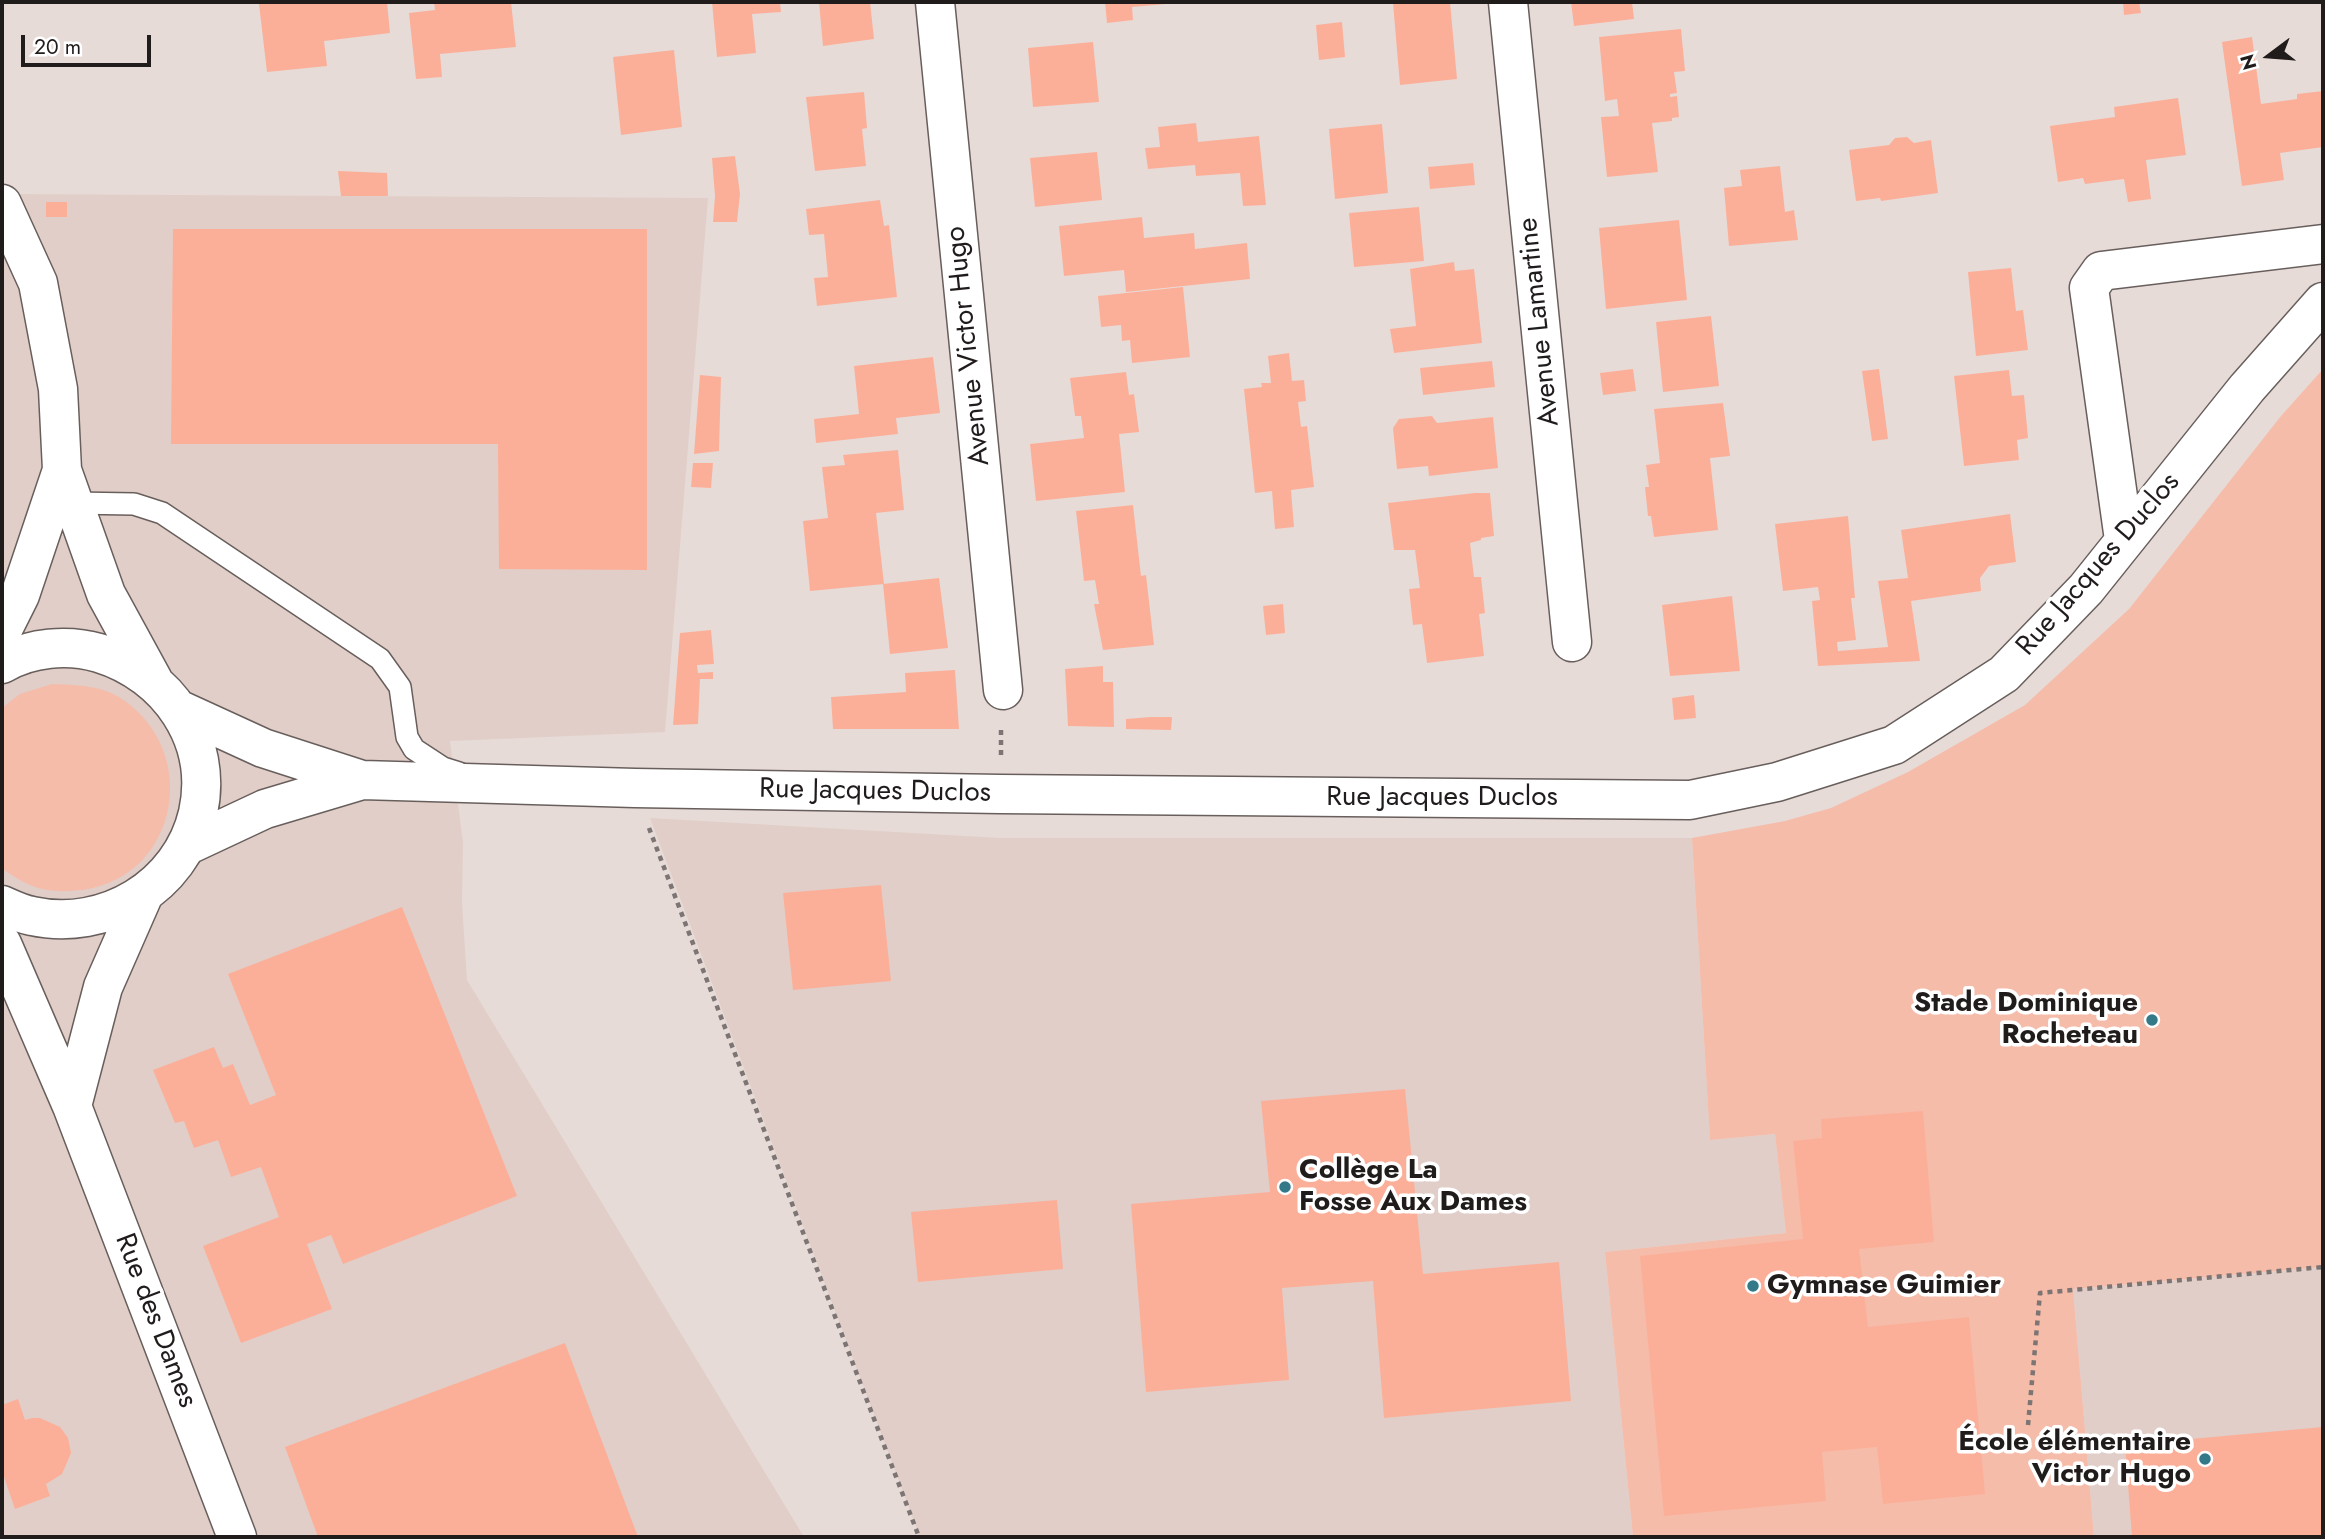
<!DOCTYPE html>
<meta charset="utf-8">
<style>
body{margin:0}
#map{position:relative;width:2325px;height:1539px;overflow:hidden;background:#e7dbd8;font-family:Jost,sans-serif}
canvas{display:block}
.frame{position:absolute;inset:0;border:4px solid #201c1b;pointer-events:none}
.north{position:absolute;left:2234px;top:21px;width:70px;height:70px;-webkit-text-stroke:5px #fff;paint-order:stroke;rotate:254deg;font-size:19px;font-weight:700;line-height:28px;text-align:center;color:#201c1b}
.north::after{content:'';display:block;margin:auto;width:24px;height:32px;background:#201c1b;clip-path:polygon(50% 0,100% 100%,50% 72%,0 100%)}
.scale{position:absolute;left:21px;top:35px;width:130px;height:32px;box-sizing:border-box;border:4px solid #201c1b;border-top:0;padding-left:9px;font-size:21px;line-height:24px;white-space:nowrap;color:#201c1b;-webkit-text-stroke:5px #fff;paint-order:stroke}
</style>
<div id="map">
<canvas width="2325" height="1539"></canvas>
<div class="frame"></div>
<div class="north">N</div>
<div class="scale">20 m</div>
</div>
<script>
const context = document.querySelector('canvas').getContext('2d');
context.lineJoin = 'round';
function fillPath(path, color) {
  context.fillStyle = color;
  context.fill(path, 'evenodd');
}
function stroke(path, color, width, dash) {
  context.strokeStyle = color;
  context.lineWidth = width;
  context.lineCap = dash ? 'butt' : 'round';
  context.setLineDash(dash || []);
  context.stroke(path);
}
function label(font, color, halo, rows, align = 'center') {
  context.font = font + ' Jost,sans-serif';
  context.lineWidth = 7;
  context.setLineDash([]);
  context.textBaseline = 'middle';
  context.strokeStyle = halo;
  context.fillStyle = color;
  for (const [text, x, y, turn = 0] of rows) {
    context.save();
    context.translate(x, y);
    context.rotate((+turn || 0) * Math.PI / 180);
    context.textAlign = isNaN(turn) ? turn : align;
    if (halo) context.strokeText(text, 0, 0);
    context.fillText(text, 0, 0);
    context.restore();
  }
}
fillPath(new Path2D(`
 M 2,194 L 708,198 L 665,732 L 450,741 L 463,843 L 462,903 L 467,980 L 804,1537 L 2,1537 Z
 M 650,818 L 1000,838 L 1692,838 L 1710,1140 L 1775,1134 L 1786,1233 L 1605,1252 L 1633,1537 L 920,1537 Z
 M 2323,1267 L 2323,1537 L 2094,1537 L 2073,1289 Z`), '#e1cec8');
fillPath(new Path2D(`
 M 2323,369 L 2323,1267 L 2073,1289 L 2094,1537 L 1633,1537 L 1605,1252 L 1786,1233 L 1775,1134 L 1710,1140 L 1692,838 L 1785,821 L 1831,808 L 1908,772 L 2025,705 L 2129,609 L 2281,416 Z
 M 52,684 C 75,685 99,685 119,697 C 202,749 180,877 82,890 C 65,892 46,892 30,885 C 20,881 11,874 2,869 L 2,708 L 20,694 Z`), '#f5bcaa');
fillPath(new Path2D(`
 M 283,2 L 387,2 L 390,33 L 324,41 L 327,66 L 267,72 L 259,4 Z
 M 434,2 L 511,2 L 516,47 L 440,54 L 442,77 L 416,79 L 409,13 L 435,10 Z
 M 712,2 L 780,2 L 781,12 L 752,14 L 756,53 L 717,57 Z
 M 819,2 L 870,2 L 874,39 L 823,46 Z
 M 1105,2 L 1166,2 L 1166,4 L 1132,7 L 1133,20 L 1107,23 Z
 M 1404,2 L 1450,2 L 1457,79 L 1400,85 L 1393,3 Z
 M 1571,2 L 1632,2 L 1634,19 L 1574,26 Z
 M 2123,2 L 2139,2 L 2141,13 L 2124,15 Z
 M 1342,22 L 1345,57 L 1319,60 L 1316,25 Z
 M 1681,29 L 1685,71 L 1674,72 L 1677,93 L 1670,94 L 1670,97 L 1677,96 L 1679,117 L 1672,118 L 1672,121 L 1652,123 L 1658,172 L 1607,177 L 1601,117 L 1619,116 L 1617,99 L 1605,101 L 1599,37 Z
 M 2252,37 L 2261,104 L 2297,99 L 2297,94 L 2323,91 L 2323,147 L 2280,153 L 2284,180 L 2242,186 L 2222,42 Z
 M 1093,42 L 1099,102 L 1033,107 L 1028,48 Z
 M 674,50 L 682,127 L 621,135 L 613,57 Z
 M 864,92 L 867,128 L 862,129 L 866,166 L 815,171 L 806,97 Z
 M 2178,98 L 2186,155 L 2146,160 L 2151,199 L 2128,202 L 2124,179 L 2085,184 L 2083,178 L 2058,182 L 2050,126 L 2115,117 L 2114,107 Z
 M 1196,123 L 1198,142 L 1259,136 L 1266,205 L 1243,206 L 1240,173 L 1196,176 L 1195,165 L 1148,169 L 1145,148 L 1160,147 L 1158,127 Z
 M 1382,124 L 1388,193 L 1335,199 L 1329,129 Z
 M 1907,137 L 1914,143 L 1931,140 L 1938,193 L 1881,201 L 1880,198 L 1856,201 L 1849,150 L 1889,145 L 1895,138 Z
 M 1097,152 L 1102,200 L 1035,207 L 1030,158 Z
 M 735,156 L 740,194 L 737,222 L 713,222 L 715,196 L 712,158 Z
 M 1473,163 L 1475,185 L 1430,189 L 1428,167 Z
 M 1780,166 L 1785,212 L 1794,210 L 1798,240 L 1729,246 L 1724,188 L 1742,186 L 1740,170 Z
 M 338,171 L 387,173 L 388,196 L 341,196 Z
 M 880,200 L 884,226 L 889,225 L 897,297 L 817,306 L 814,278 L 828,277 L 824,234 L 809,235 L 806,209 Z
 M 46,202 L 67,202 L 67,217 L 46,217 Z
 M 1419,207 L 1424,261 L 1354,267 L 1349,213 Z
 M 1142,217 L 1144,238 L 1194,233 L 1195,249 L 1247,243 L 1250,279 L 1126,292 L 1124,270 L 1064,276 L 1059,226 Z
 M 1679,220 L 1687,300 L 1606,309 L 1599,228 Z
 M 173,229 L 647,229 L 647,570 L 499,569 L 498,444 L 171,444 Z
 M 1454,262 L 1455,271 L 1474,269 L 1482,343 L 1394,353 L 1390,329 L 1416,326 L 1410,269 Z
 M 2011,268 L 2016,311 L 2023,310 L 2028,350 L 1976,356 L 1968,272 Z
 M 1183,287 L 1190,357 L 1132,363 L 1130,340 L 1122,341 L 1121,325 L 1101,327 L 1098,296 Z
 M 1711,316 L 1719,386 L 1663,392 L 1656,322 Z
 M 1289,353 L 1292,381 L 1304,380 L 1306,401 L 1298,402 L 1301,427 L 1307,426 L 1314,487 L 1291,490 L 1294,527 L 1275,529 L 1272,491 L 1255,493 L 1244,389 L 1262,387 L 1261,383 L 1271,383 L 1268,356 Z
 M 933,357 L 940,413 L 896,418 L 898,434 L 816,443 L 814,419 L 859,414 L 854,366 Z
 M 1492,361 L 1495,387 L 1423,395 L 1420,368 Z
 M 1633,369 L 1636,391 L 1603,395 L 1600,373 Z
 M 1879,369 L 1888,439 L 1872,441 L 1862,371 Z
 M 2009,370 L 2012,396 L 2024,395 L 2028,438 L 2017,440 L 2019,460 L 1964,466 L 1954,376 Z
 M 1126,372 L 1129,395 L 1134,394 L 1139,432 L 1119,434 L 1125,492 L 1036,501 L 1030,444 L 1084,438 L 1081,416 L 1075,416 L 1070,378 Z
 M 700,375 L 721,377 L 719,451 L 694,454 Z
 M 1723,403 L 1730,456 L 1710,458 L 1718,530 L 1654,537 L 1651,516 L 1648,516 L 1645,487 L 1649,487 L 1646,465 L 1660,463 L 1654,409 Z
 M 1432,416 L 1437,423 L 1493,417 L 1498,468 L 1429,476 L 1428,466 L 1397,469 L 1393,428 L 1399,419 Z
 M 898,450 L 904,510 L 876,513 L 884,584 L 810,591 L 803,521 L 828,518 L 822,467 L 845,465 L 843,455 Z
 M 693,463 L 713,463 L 711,488 L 691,487 Z
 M 1475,493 L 1490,493 L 1494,536 L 1481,538 L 1481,540 L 1470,543 L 1474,577 L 1481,577 L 1485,613 L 1479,614 L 1484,656 L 1427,663 L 1422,624 L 1413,625 L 1409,589 L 1420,588 L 1415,550 L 1394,550 L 1388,503 Z
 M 1133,505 L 1141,576 L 1146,575 L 1154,645 L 1103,650 L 1094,604 L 1099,604 L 1095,580 L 1084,581 L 1076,511 Z
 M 2010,514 L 2016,562 L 1989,566 L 1980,578 L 1981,591 L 1911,601 L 1920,661 L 1818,666 L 1812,601 L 1820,600 L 1818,587 L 1783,591 L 1775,524 L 1848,516 L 1855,598 L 1851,598 L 1856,640 L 1837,642 L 1838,651 L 1888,647 L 1878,581 L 1908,578 L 1901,530 Z
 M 939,578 L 948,648 L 890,654 L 883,584 Z
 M 1732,596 L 1740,671 L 1670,676 L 1662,605 Z
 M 1283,604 L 1285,633 L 1266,635 L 1263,606 Z
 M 711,630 L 714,664 L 697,665 L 698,673 L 713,672 L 713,679 L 700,679 L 698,724 L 673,725 L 680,633 Z
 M 1103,666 L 1103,682 L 1113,682 L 1114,727 L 1068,726 L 1065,669 Z
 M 955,670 L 959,729 L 833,729 L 831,697 L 906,692 L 905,673 Z
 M 1694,695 L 1696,718 L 1674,720 L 1672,698 Z
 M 1151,717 L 1172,717 L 1171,730 L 1126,729 L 1126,719 Z
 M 881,885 L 891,981 L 793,990 L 783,893 Z
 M 402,907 L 517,1196 L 343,1264 L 331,1235 L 307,1244 L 332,1309 L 241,1343 L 203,1246 L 279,1217 L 261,1167 L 231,1177 L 218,1140 L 194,1148 L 184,1121 L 175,1123 L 153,1070 L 214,1047 L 223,1068 L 233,1064 L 250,1105 L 276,1095 L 228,974 Z
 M 1405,1089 L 1423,1274 L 1559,1262 L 1571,1401 L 1384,1418 L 1373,1281 L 1282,1288 L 1289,1380 L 1146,1392 L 1131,1204 L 1270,1192 L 1261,1101 Z
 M 1923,1111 L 1934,1242 L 1859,1249 L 1868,1327 L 1969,1317 L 1985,1494 L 1883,1504 L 1877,1447 L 1822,1452 L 1826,1501 L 1664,1516 L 1640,1256 L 1803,1239 L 1793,1141 L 1822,1138 L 1821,1119 Z
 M 1057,1200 L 1063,1269 L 918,1282 L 911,1212 Z
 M 565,1343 L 638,1537 L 318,1537 L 285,1447 Z
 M 18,1399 L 25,1420 L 32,1418 L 40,1418 L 60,1427 L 68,1438 L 71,1453 L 62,1474 L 46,1484 L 50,1496 L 15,1509 L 2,1471 L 2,1405 Z
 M 2323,1427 L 2323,1536 L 2132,1537 L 2125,1445 Z`), '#fcaf98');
const lane = new Path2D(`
 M 73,503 L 134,504 L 162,513 L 380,659 L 400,687 L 407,737 L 414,749 L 443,768 L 459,773`);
const street = new Path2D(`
 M 935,2 L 1003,690
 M 1508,2 L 1572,642
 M 2,204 L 38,283 L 58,389 L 62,470 L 106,594 L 153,680
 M 2124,540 L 2089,288 L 2101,271 L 2323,244
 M 2,631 L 20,595 L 62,470
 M 2,664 C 30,647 68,644 99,653 C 168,674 214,740 198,813 C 181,887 105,932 32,916 C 21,914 11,909 2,905
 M 180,710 L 263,748 L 362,780 L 635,788 L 1000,794 L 1690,800 L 1777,782 L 1894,745 L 2004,674 L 2086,589 L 2247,388 L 2323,302
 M 186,846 L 265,809 L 362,780
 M 2,944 L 72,1106 L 237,1537
 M 72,1106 L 103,987 L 143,896`);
stroke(lane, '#685f5c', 24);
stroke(street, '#685f5c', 41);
stroke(new Path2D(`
 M 1001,755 L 1001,729
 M 649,828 L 919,1537
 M 2028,1425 L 2040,1293 L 2323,1267`), '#7d7573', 4.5, [5, 5]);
stroke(lane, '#fff', 21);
stroke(street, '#fff', 38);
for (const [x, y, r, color] of [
 [2152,1020,7,"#347987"],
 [1285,1187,7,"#347987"],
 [1753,1286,7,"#347987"],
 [2205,1459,7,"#347987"]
]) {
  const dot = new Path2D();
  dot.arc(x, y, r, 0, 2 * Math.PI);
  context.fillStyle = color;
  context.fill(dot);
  stroke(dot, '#fff', 2.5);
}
label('28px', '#201c1b', '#fff', [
 ["Avenue Lamartine",1540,322,-96],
 ["Avenue Victor Hugo",969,346,-96],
 ["Rue Jacques Duclos",2099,565,-49],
 ["Rue Jacques Duclos",875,792,1],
 ["Rue Jacques Duclos",1442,798],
 ["Rue des Dames",155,1321,69]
]);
label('bold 28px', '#201c1b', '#fff', [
 ["Stade Dominique",2138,1004],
 ["Rocheteau",2138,1036],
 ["Collège La",1299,1171,"left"],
 ["Fosse Aux Dames",1299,1203,"left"],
 ["Gymnase Guimier",1767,1286,"left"],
 ["École élémentaire",2191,1443],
 ["Victor Hugo",2191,1475]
], 'right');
</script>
